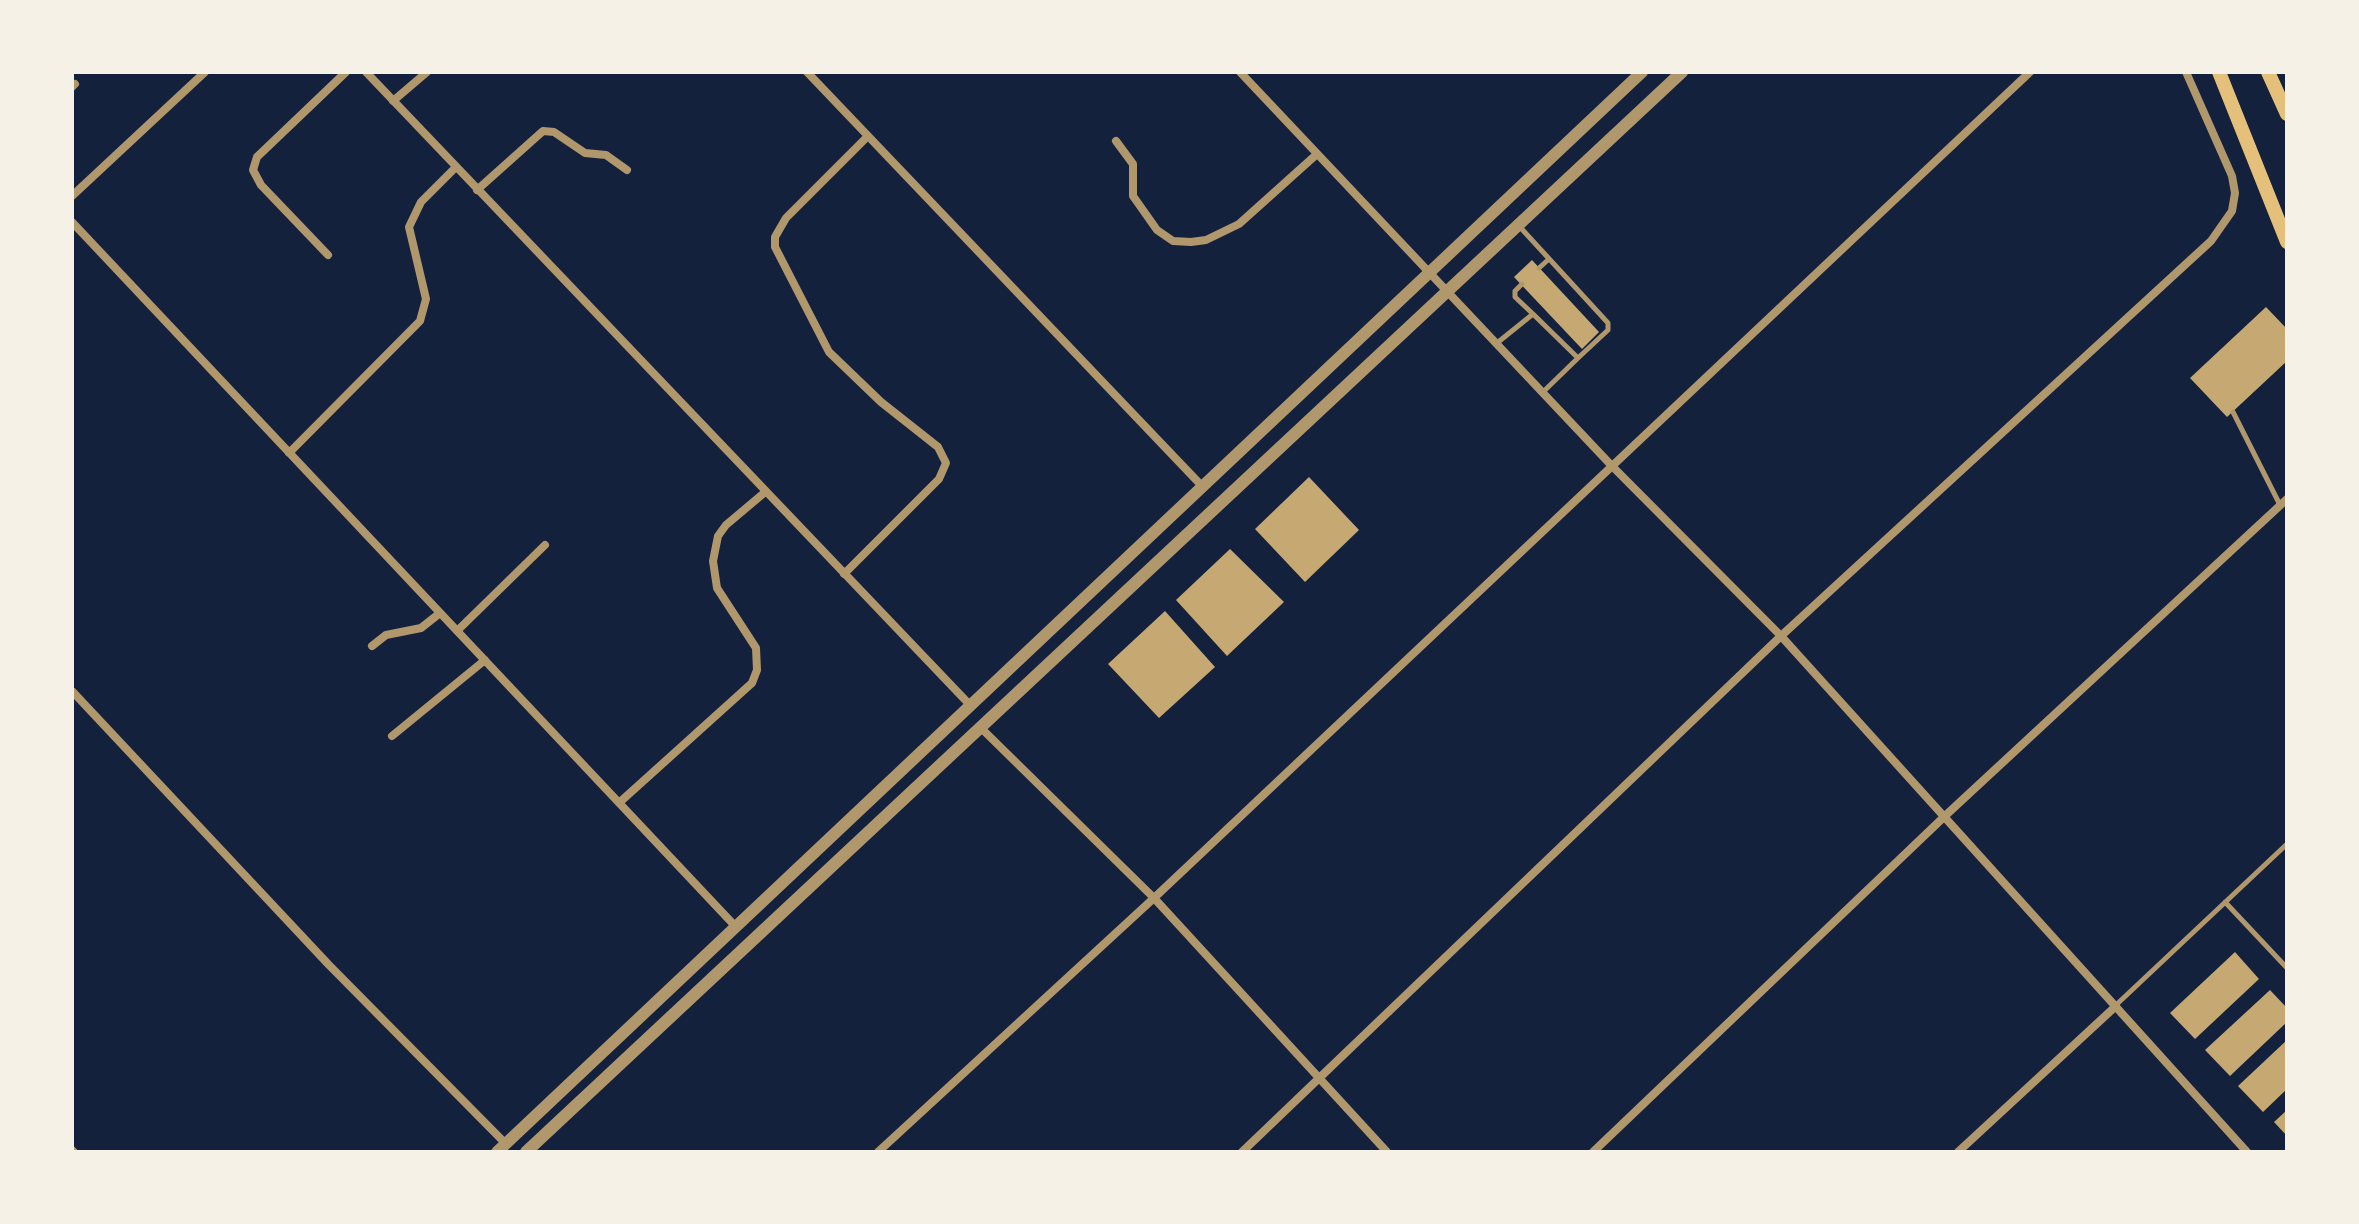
<!DOCTYPE html>
<html>
<head>
<meta charset="utf-8">
<style>
	body { margin:0 }
	#map { position:relative; width:2359px; height:1224px; overflow:hidden; background:#14213d; font-family:"IBM Plex Sans",sans-serif }
	canvas { display:block }
	.frame { position:absolute; inset:0; border:74px solid #f6f1e7; pointer-events:none }
</style>
</head>
<body>
<div id="map">
<canvas width="2359" height="1224"></canvas>
<div class="frame"></div>
</div>
<script>
const context = document.querySelector('canvas').getContext('2d');
context.lineJoin = 'round';
function paint(path, color) {
  context.fillStyle = color;
  context.fill(path, 'evenodd');
}
function shape(rows) {
  const path = new Path2D();
  for (const r of rows) {
    path.moveTo(r[0], r[1]);
    for (let i = 2; i < r.length; i += 2) path.lineTo(r[i], r[i + 1]);
  }
  return path;
}
function strokePath(path, color, width, dash) {
  context.strokeStyle = color;
  context.lineWidth = width;
  context.lineCap = dash ? 'butt' : 'round';
  context.setLineDash(dash || []);
  context.stroke(path);
}
paint(shape([
	[1532,260,1599,332,1582,349,1514,277],
	[2266,307,2287,329,2287,361,2227,417,2190,378],
	[1309,477,1359,530,1305,582,1255,529],
	[1230,549,1284,602,1227,656,1176,600],
	[1165,611,1215,667,1159,718,1108,664],
	[2235,952,2259,979,2195,1039,2170,1013],
	[2270,990,2287,1008,2287,1022,2230,1076,2205,1050],
	[2287,1040,2287,1089,2263,1112,2238,1086],
	[2287,1110,2287,1136,2274,1122]
]), '#c6a872');
strokePath(shape([
	[1519,226,1608,323,1608,330,1578,358],
	[1539,268,1549,259],
	[1522,284,1515,291,1515,297,1533,314],
	[1497,343,1533,314,1578,358,1543,392],
	[2233,412,2280,505],
	[2225,902,2287,968],
	[2116,1005,2287,844]
]), '#b1986c', 5);
strokePath(shape([
	[366,72,970,705],
	[807,72,1201,485],
	[1240,72,1611,465,1781,636,2247,1152],
	[72,87,75,84],
	[393,101,427,72],
	[1116,141,1133,164,1133,196,1157,230,1173,241,1191,242,1206,240,1239,224,1317,154],
	[477,190,543,131,554,132,585,153,606,155,627,170],
	[72,196,205,72],
	[72,222,736,927],
	[328,255,261,185,253,170,257,157,346,72],
	[289,453,420,321,426,299,409,227,421,202,456,167],
	[844,574,939,479,946,463,938,447,881,402,829,352,775,247,775,237,786,218,867,137],
	[457,631,545,545],
	[372,646,386,635,421,628,440,613],
	[72,691,329,965,506,1144],
	[982,729,1154,898,1387,1152],
	[392,736,485,660],
	[620,802,752,683,757,670,756,648,717,588,713,561,718,536,726,525,764,493],
	[72,1150,74,1152],
	[878,1152,1154,898,2030,72],
	[1242,1152,1781,636,2211,241,2232,211,2235,193,2232,176,2186,72],
	[1593,1152,1946,815,2287,499],
	[1958,1152,2116,1006]
]), '#b1986c', 8);
strokePath(shape([
	[497,1152,1642,72],
	[526,1152,1682,72]
]), '#b1986c', 12);
strokePath(shape([
	[2219,72,2287,242],
	[2268,72,2287,114]
]), '#e5c07b', 14);
</script>
</body>
</html>
